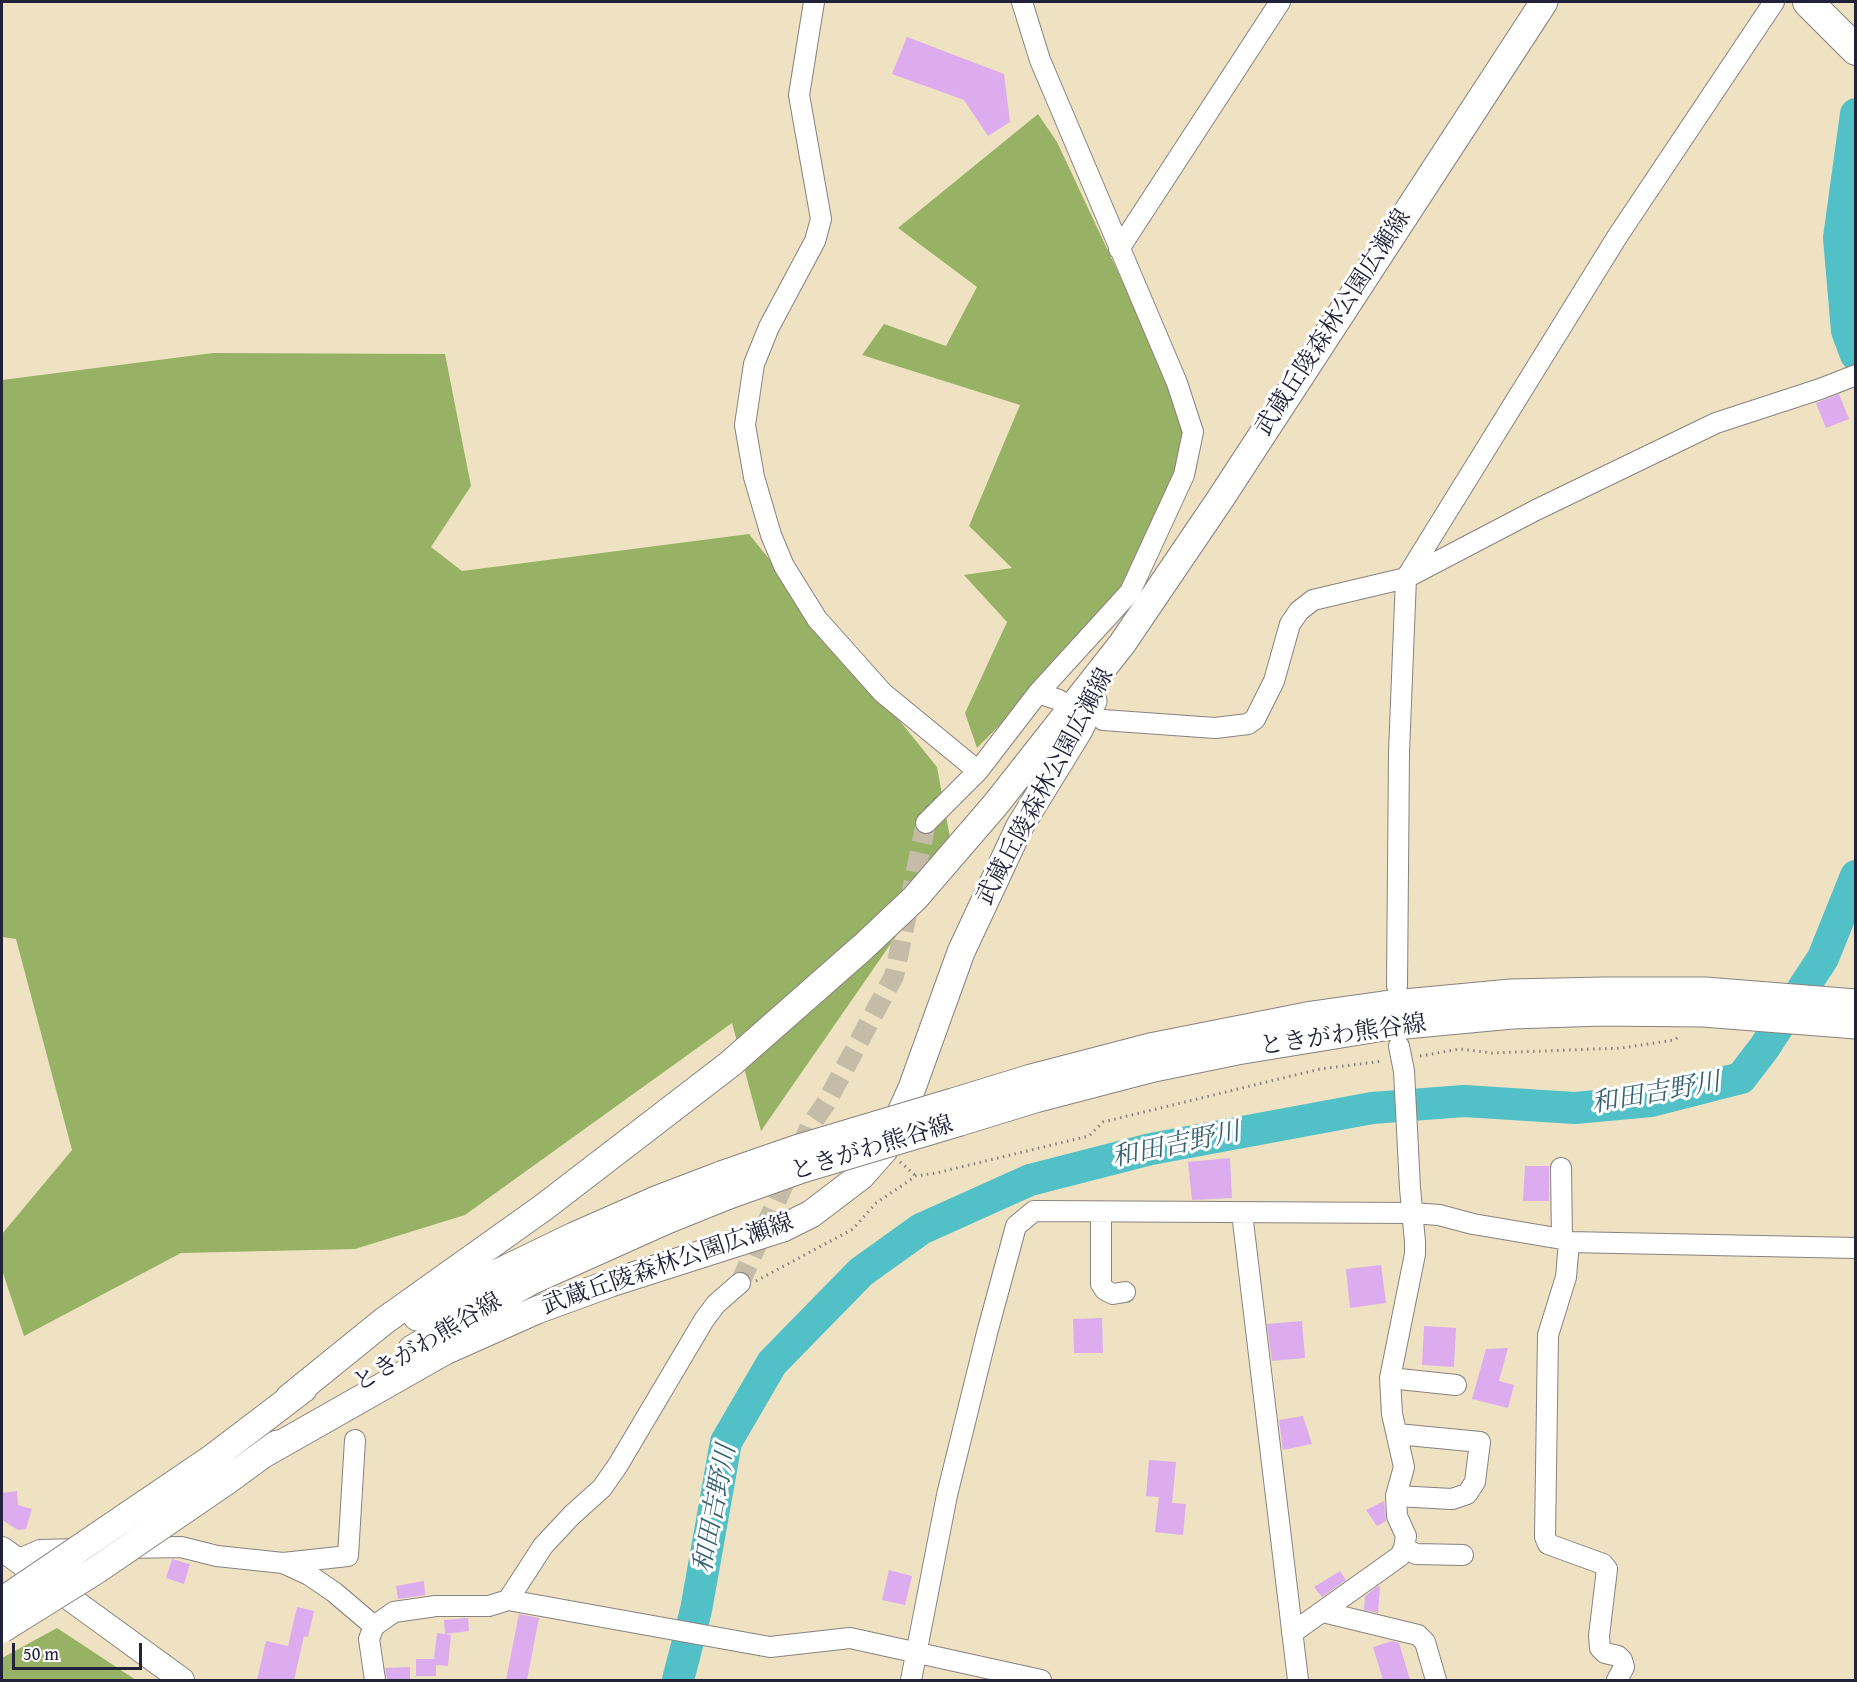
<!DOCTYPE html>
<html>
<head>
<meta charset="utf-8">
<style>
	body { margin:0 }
	#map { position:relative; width:1857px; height:1682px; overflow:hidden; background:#eee2c3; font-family:"Gentium Book Plus",serif }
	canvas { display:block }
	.frame { position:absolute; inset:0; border:3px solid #22223b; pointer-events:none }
	.scale { position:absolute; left:12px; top:1643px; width:130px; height:27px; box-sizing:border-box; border:3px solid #22223b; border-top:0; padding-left:8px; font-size:18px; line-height:21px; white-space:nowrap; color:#22223b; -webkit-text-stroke:4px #fff; paint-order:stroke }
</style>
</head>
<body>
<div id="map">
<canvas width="1857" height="1682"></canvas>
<div class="frame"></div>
<div class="scale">50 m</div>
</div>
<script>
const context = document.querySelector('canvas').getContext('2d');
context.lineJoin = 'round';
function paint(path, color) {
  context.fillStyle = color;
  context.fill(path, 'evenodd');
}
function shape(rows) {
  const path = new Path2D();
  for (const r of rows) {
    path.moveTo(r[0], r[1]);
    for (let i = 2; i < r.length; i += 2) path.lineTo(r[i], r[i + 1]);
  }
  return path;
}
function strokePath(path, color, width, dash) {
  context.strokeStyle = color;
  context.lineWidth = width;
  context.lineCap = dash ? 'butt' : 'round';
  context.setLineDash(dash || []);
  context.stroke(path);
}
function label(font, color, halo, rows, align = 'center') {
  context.font = font + ' "Gentium Book Plus","Noto Serif JP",serif';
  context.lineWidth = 6;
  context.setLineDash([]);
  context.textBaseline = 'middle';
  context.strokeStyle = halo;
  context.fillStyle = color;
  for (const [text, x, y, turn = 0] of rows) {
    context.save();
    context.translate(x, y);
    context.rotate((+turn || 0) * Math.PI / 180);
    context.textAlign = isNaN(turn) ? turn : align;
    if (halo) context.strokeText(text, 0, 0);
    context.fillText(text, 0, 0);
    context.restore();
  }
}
paint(shape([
	[1038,114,1057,142,1193,432,1109,615,977,748,965,713,1007,622,964,575,1012,568,969,526,1020,405,862,355,884,324,946,346,977,287,898,228],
	[213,353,445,354,471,486,431,547,462,571,749,534,937,767,953,854,761,1131,732,1023,465,1215,355,1249,181,1253,24,1336,2,1270,2,1234,72,1150,16,939,2,937,2,380],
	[57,1628,136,1680,2,1680,2,1658]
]), '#97b264');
strokePath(shape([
	[1856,114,1839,238,1847,331,1856,355],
	[678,1680,696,1610,726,1442,772,1363,861,1272,921,1229,1030,1180,1151,1149,1372,1108,1464,1101,1575,1108,1651,1101,1741,1078,1764,1048,1823,958,1856,876]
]), '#52c0c7', 32);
paint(shape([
	[907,37,1004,74,1010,122,988,136,964,100,892,74],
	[1839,394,1849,419,1826,428,1816,403],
	[1230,1158,1232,1198,1192,1200,1188,1162],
	[1525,1166,1549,1166,1549,1201,1523,1201],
	[1381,1265,1386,1303,1350,1308,1346,1269],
	[1102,1318,1103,1353,1074,1353,1073,1319],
	[1302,1321,1305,1358,1272,1361,1267,1324],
	[1424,1326,1456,1328,1454,1367,1422,1365],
	[1508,1348,1499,1381,1514,1385,1508,1408,1472,1399,1486,1349],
	[1303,1416,1312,1444,1283,1450,1279,1420],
	[1149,1460,1176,1462,1172,1503,1186,1504,1183,1535,1155,1532,1159,1497,1146,1496],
	[17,1491,18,1505,32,1509,26,1529,18,1530,2,1520,2,1493],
	[1384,1501,1386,1521,1377,1526,1366,1510],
	[172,1559,190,1564,184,1584,166,1578],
	[889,1570,912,1576,905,1605,882,1600],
	[1340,1571,1346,1580,1322,1597,1314,1587],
	[424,1581,425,1595,398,1599,396,1586],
	[1378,1586,1380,1587,1378,1613,1364,1610,1365,1596],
	[297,1607,314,1611,308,1637,304,1636,294,1680,257,1680,266,1641,288,1646],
	[519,1614,539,1618,527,1680,506,1680],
	[468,1618,469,1631,445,1634,444,1620],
	[437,1633,451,1635,448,1666,436,1665,436,1676,416,1676,416,1659,434,1659],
	[1392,1641,1399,1643,1410,1680,1383,1680,1373,1647],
	[410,1667,410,1680,387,1680,385,1668]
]), '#ddacee');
strokePath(shape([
	[740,1283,810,1126,826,1103,894,976,926,823]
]), '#c5bca8', 20, [20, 10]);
const minor = shape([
	[814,2,799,95,821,219,815,241,769,327,754,364,745,425,754,477,771,535,784,566,817,619,883,693,978,771],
	[1119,249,1280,2],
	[1038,693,1059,700],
	[1103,720,1215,728,1248,724,1255,719,1274,681,1290,624,1299,611,1313,600,1406,578,1536,510,1716,423,1820,389,1856,375],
	[926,823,978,771,1038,693,1130,592,1184,475,1193,432,1177,383,1040,60,1022,2],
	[1397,986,1399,752,1406,578,1617,237,1774,2],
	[1561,1168,1562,1239],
	[1101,1212,1101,1284,1105,1290,1113,1294,1125,1292],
	[1242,1213,1298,1680],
	[1569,1242,1566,1277,1548,1335,1545,1537,1548,1544,1603,1564,1607,1569,1599,1636,1600,1648,1605,1653,1618,1656,1622,1660,1624,1667,1617,1680],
	[1390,1378,1456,1385],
	[1396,1496,1452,1499,1467,1494,1475,1482,1480,1442,1397,1434],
	[126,1548,181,1547,217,1556,283,1563,309,1575,334,1592,374,1626],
	[1404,1548,1416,1554,1463,1555],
	[17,1560,40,1550,78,1549],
	[283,1563,348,1556,355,1440],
	[508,1600,543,1546,572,1515,602,1488,618,1465,704,1320,716,1304,740,1283],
	[1323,1612,1418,1635,1425,1642,1436,1680],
	[1292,1633,1400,1556,1404,1548,1406,1536,1397,1516,1396,1496,1404,1467,1392,1414,1390,1378,1415,1254,1415,1242,1410,1188,1404,1071,1399,1046],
	[375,1680,369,1639,374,1626,394,1612,436,1606,489,1606,508,1600,770,1647,850,1638,1041,1680],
	[911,1680,947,1495,987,1333,1016,1226,1034,1211,1412,1213,1439,1215,1473,1224,1562,1239,1569,1242,1856,1248]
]);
const tertiary = shape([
	[2,1549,182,1680]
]);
const secondary = shape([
	[953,1102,1031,1078,1150,1047,1312,1015,1383,1005,1511,993,1603,991,1705,991,1856,1003],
	[960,1122,1035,1099,1154,1068,1237,1051,1384,1027,1512,1015,1602,1012,1703,1013,1856,1025],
	[417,1317,481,1281,574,1236,658,1199,721,1175],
	[412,1349,531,1281,667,1220,729,1195],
	[289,1398,384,1321,544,1207,730,1064,863,947,915,898,996,804,1122,644,1221,498,1544,2],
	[262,1455,445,1351,537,1310,611,1283,783,1228,811,1214,861,1176,884,1150,912,1088,961,952,1020,826,1079,730,1093,701],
	[211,1459,303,1389],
	[225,1482,277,1444]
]);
const primary = shape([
	[1808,2,1856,50]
]);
strokePath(minor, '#88827f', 22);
strokePath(tertiary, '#88827f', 26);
strokePath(secondary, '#88827f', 29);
strokePath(primary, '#88827f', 32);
strokePath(shape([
	[1420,1056,1460,1049,1492,1053,1622,1048,1674,1040,1680,1036],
	[900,1162,915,1175],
	[756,1281,853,1229,876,1203,916,1176,936,1173,1089,1136,1103,1122,1320,1069,1383,1061]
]), '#88827f', 3, [1.5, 4.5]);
strokePath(minor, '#fff', 20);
strokePath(tertiary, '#fff', 24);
strokePath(secondary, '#fff', 27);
strokePath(primary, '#fff', 30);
const secondaryBridge = shape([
	[721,1175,796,1149,953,1102],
	[729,1195,802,1169,960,1122],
	[2,1601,211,1459],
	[2,1629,95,1571,225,1482]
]);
strokePath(secondaryBridge, '#88827f', 29, []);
strokePath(secondaryBridge, '#fff', 27);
label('24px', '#22223b', '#fff', [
	["武蔵丘陵森林公園広瀬線",1334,323,-57],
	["武蔵丘陵森林公園広瀬線",1046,787,-62],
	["ときがわ熊谷線",1343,1036,-8],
	["ときがわ熊谷線",872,1149,-17],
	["武蔵丘陵森林公園広瀬線",668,1265,-19],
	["ときがわ熊谷線",428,1343,-31]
]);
label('italic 26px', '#356173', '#fff', [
	["和田吉野川",1656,1094,-10],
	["和田吉野川",1176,1146,-12],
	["和田吉野川",716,1509,-79]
]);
</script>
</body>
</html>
